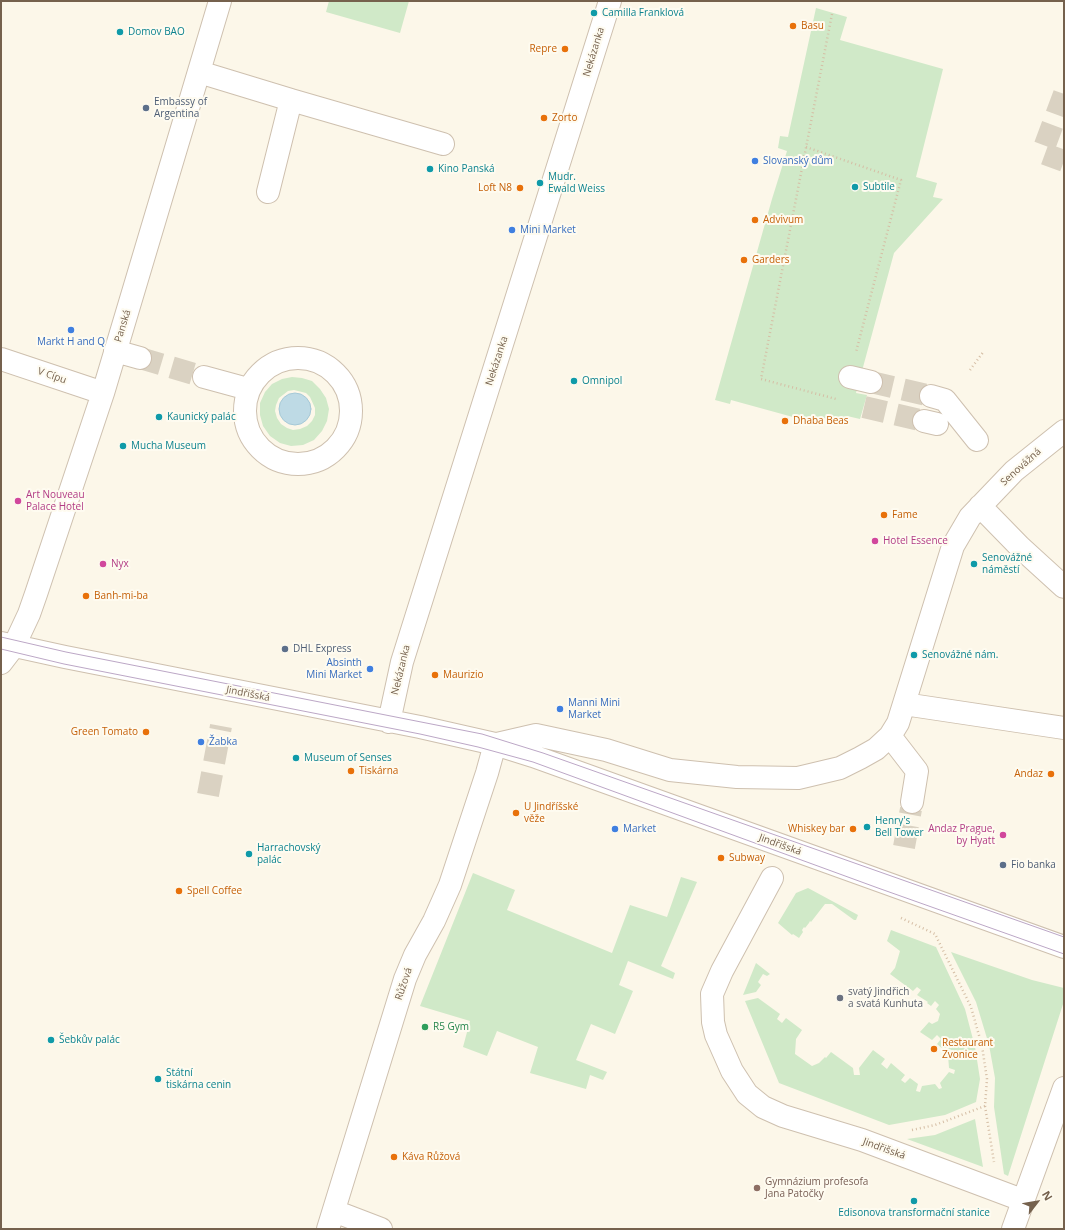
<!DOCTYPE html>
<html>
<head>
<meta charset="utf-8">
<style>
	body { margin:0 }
	#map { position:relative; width:1065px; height:1230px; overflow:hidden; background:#fcf7e9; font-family:"Open Sans",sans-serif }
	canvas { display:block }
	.frame { position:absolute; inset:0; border:2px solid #75614d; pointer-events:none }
	.north { position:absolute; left:1017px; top:1182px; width:40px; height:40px; -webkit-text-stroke:3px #fefbf0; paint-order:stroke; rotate:59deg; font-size:11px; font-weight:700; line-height:16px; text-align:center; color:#75614d }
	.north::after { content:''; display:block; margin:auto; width:14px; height:18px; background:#75614d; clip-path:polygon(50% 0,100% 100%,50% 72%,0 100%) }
</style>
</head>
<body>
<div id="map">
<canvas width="1065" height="1230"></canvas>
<div class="frame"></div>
<div class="north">N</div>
</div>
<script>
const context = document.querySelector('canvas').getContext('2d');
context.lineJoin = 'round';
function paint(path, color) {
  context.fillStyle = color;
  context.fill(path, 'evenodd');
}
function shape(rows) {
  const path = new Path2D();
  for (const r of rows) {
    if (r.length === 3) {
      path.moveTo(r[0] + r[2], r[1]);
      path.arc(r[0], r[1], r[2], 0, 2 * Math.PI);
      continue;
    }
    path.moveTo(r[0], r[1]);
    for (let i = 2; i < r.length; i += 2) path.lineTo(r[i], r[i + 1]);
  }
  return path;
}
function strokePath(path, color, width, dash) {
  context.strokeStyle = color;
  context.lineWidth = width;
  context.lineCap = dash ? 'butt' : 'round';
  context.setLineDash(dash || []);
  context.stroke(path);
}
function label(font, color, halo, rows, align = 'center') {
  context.font = font + ' "Open Sans",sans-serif';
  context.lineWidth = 4;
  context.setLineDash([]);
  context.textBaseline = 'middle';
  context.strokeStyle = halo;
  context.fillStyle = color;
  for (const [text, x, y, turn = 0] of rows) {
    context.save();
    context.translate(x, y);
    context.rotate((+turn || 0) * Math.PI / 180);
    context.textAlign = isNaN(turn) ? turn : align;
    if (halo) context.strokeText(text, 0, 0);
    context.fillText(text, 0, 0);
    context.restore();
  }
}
paint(shape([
	[329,1,409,1,400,33,326,12],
	[816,8,847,17,840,40,943,69,916,177,937,183,933,197,943,199,894,253,856,393,867,395,860,419,847,416,844,424,824,418,822,425,731,400,730,404,715,400,772,199,787,151,778,148,780,136,788,137],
	[292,377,302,378,312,381,320,389,326,398,329,409,327,421,322,431,314,440,303,445,291,446,280,443,270,436,263,426,260,415,260,403,265,392,272,384,282,379],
	[294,390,306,393,310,397,315,408,315,415,312,421,307,426,300,429,293,430,287,428,281,424,277,418,275,411,276,405,279,398,288,391],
	[473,873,515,890,507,910,612,953,630,905,667,917,681,877,697,882,661,966,675,973,673,979,628,961,619,985,633,991,615,1034,591,1024,576,1060,607,1072,603,1080,590,1075,586,1089,530,1073,538,1047,497,1031,487,1056,463,1047,470,1021,420,1006],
	[808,888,858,915,856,920,854,920,832,904,825,904,811,922,810,921,809,923,805,928,804,927,802,930,803,932,799,938,793,934,792,935,778,923,796,893],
	[891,930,936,947,965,1009,975,1047,980,1079,976,1102,945,1115,889,1125,779,1083,745,1001,758,998,780,1014,777,1019,782,1023,786,1018,802,1030,796,1039,795,1054,812,1066,819,1063,825,1057,826,1058,831,1052,853,1068,854,1075,860,1075,859,1068,873,1050,885,1059,881,1064,887,1069,891,1063,905,1075,901,1080,905,1083,910,1078,918,1084,916,1091,920,1092,922,1086,935,1084,939,1089,942,1088,940,1083,949,1072,954,1074,955,1070,949,1068,948,1055,953,1052,950,1049,945,1051,937,1044,941,1039,937,1035,932,1040,920,1032,929,1022,932,1024,938,1021,940,1014,936,1009,939,1005,935,1001,931,1006,927,1003,928,1002,917,995,921,990,917,987,913,991,890,974,895,968,900,951,887,941],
	[951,952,1032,980,1064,988,1064,1001,1008,1176,1004,1174,994,1107,995,1078,989,1045,976,1002],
	[756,963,770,974,767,976,763,974,758,982,761,985,756,992,743,995],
	[975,1119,983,1167,907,1139,935,1135]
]), '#d0e9c8');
const water = shape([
	[295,409,16]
]);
paint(water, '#bedae5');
strokePath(water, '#a5c8d6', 1);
strokePath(shape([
	[1064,94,1042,153,1064,161],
	[140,358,204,377],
	[871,382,931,396],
	[864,407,924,421],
	[208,795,221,726],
	[904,847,911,809]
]), '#dad2c2', 22, [22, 11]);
const minor = shape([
	[199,72,291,100,268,192],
	[291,100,443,144],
	[115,351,140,358],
	[298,411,53],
	[1,359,103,393],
	[204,377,248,389],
	[850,377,871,382],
	[931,396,945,400,977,440],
	[924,421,937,424],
	[980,506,1020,547,1064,587],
	[1,643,65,657,420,727,495,744,533,756,1064,947],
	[1,663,14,646,29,614,36,594,103,393,220,1],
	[904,704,1064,728],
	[389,722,402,662,610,1],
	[890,736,917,771,912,802],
	[497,744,536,735,606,750,670,770,737,777,798,778,840,768,860,758,876,749,890,736,898,723,953,546,970,517,1014,471,1064,431],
	[772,878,722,971,712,994,713,1022,716,1035,732,1071,747,1094,763,1107,783,1116,862,1140,1022,1200],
	[334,1211,381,1229],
	[328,1229,405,979,415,955,434,921,450,885,487,773,495,744],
	[1013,1229,1064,1088]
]);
strokePath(minor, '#cec0af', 24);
strokePath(shape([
	[832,14,761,379,836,399],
	[806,147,901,180,856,352],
	[970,370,984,351],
	[901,918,935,934,971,1007,982,1046,987,1079,985,1106,994,1162],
	[912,1130,935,1125,985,1106]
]), '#d5bea5', 2.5, [1, 3]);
strokePath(minor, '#fff', 22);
strokePath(shape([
	[1,637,66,652,482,734,543,753,1064,937],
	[1,649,64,664,420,734,478,747,533,762,878,888,1064,954]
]), '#bca7c6', 1);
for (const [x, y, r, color] of [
	[594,13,4,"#0f9aa8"],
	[793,26,4,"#e8710a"],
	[120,32,4,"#0f9aa8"],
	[565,49,4,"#e8710a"],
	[146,108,4,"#5c6f8a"],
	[544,118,4,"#e8710a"],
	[755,161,4,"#3f7fe0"],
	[430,169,4,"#0f9aa8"],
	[540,183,4,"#0f9aa8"],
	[855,187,4,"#0f9aa8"],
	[520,188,4,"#e8710a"],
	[755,220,4,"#e8710a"],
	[512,230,4,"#3f7fe0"],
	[744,260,4,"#e8710a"],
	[71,330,4,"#3f7fe0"],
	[574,381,4,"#0f9aa8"],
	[159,417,4,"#0f9aa8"],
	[785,421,4,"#e8710a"],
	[123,446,4,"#0f9aa8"],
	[18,501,4,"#d1479c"],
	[884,515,4,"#e8710a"],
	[875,541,4,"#d1479c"],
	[103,564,4,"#d1479c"],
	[974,564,4,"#0f9aa8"],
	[86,596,4,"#e8710a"],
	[285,649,4,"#5c6f8a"],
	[914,655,4,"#0f9aa8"],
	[370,669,4,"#3f7fe0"],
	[435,675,4,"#e8710a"],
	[560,709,4,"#3f7fe0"],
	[146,732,4,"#e8710a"],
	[201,742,4,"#3f7fe0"],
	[296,758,4,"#0f9aa8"],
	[351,771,4,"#e8710a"],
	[1051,774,4,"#e8710a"],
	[516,813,4,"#e8710a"],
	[867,827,4,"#0f9aa8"],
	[615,829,4,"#3f7fe0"],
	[853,829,4,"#e8710a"],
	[1003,835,4,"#d1479c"],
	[249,854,4,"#0f9aa8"],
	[721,858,4,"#e8710a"],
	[1003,865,4,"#5c6f8a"],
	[179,891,4,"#e8710a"],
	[840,998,4,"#6b7280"],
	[425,1027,4,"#2e9e5b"],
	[51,1040,4,"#0f9aa8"],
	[934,1049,4,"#e8710a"],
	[158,1079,4,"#0f9aa8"],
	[394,1157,4,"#e8710a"],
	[757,1188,4,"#8d6e63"],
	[914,1201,4,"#0f9aa8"]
]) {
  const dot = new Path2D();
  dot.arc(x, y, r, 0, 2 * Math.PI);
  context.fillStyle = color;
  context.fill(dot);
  strokePath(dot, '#fefbf0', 1.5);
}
label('10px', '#0d838f', '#fefbf0', [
	["Camilla Franklová",602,13],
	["Domov BAO",128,32],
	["Kino Panská",438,169],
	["Mudr.",548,177],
	["Ewald Weiss",548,189],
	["Subtile",863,187],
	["Omnipol",582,381],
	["Kaunický palác",167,417],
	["Mucha Museum",131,446],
	["Senovážné",982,558],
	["náměstí",982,570],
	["Senovážné nám.",922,655],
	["Museum of Senses",304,758],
	["Henry's",875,821],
	["Bell Tower",875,833],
	["Harrachovský",257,848],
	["palác",257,860],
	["Šebkův palác",59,1040],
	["Státní",166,1073],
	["tiskárna cenin",166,1085],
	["Edisonova transformační stanice",914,1213,"center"]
], 'left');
label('10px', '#c56008', '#fefbf0', [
	["Basu",801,26],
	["Repre",557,49,"right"],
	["Zorto",552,118],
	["Loft N8",512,188,"right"],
	["Advivum",763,220],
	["Garders",752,260],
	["Dhaba Beas",793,421],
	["Fame",892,515],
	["Banh-mi-ba",94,596],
	["Maurizio",443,675],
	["Green Tomato",138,732,"right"],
	["Tiskárna",359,771],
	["Andaz",1043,774,"right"],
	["U Jindříšské",524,807],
	["věže",524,819],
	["Whiskey bar",845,829,"right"],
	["Subway",729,858],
	["Spell Coffee",187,891],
	["Restaurant",942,1043],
	["Zvonice",942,1055],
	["Káva Růžová",402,1157]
], 'left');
label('10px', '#75614d', '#fefbf0', [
	["Nekázanka",594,52,-73],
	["Panská",123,326,-73],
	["Nekázanka",497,361,-72],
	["V Cípu",52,376,19],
	["Senovážná",1021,467,-42],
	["Nekázanka",401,670,-76],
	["Jindřišská",248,694,11],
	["Jindřišská",780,845,20],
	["Růžová",404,984,-71],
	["Jindřišská",884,1149,20]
]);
label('10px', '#4e5e75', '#fefbf0', [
	["Embassy of",154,102],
	["Argentina",154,114],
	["DHL Express",293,649],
	["Fio banka",1011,865]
], 'left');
label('10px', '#366cbe', '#fefbf0', [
	["Slovanský dům",763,161],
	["Mini Market",520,230],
	["Markt H and Q",71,342,"center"],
	["Absinth",362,663,"right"],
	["Mini Market",362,675,"right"],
	["Manni Mini",568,703],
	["Market",568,715],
	["Žabka",209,742],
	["Market",623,829]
], 'left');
label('10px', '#b23c85', '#fefbf0', [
	["Art Nouveau",26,495],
	["Palace Hotel",26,507],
	["Hotel Essence",883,541],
	["Nyx",111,564],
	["Andaz Prague,",995,829,"right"],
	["by Hyatt",995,841,"right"]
], 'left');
label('10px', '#5b616d', '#fefbf0', [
	["svatý Jindřich",848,992],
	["a svatá Kunhuta",848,1004]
], 'left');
label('10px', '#27864d', '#fefbf0', [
	["R5 Gym",433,1027]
], 'left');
label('10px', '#785e54', '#fefbf0', [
	["Gymnázium profesofa",765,1182],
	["Jana Patočky",765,1194]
], 'left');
</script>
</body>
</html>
